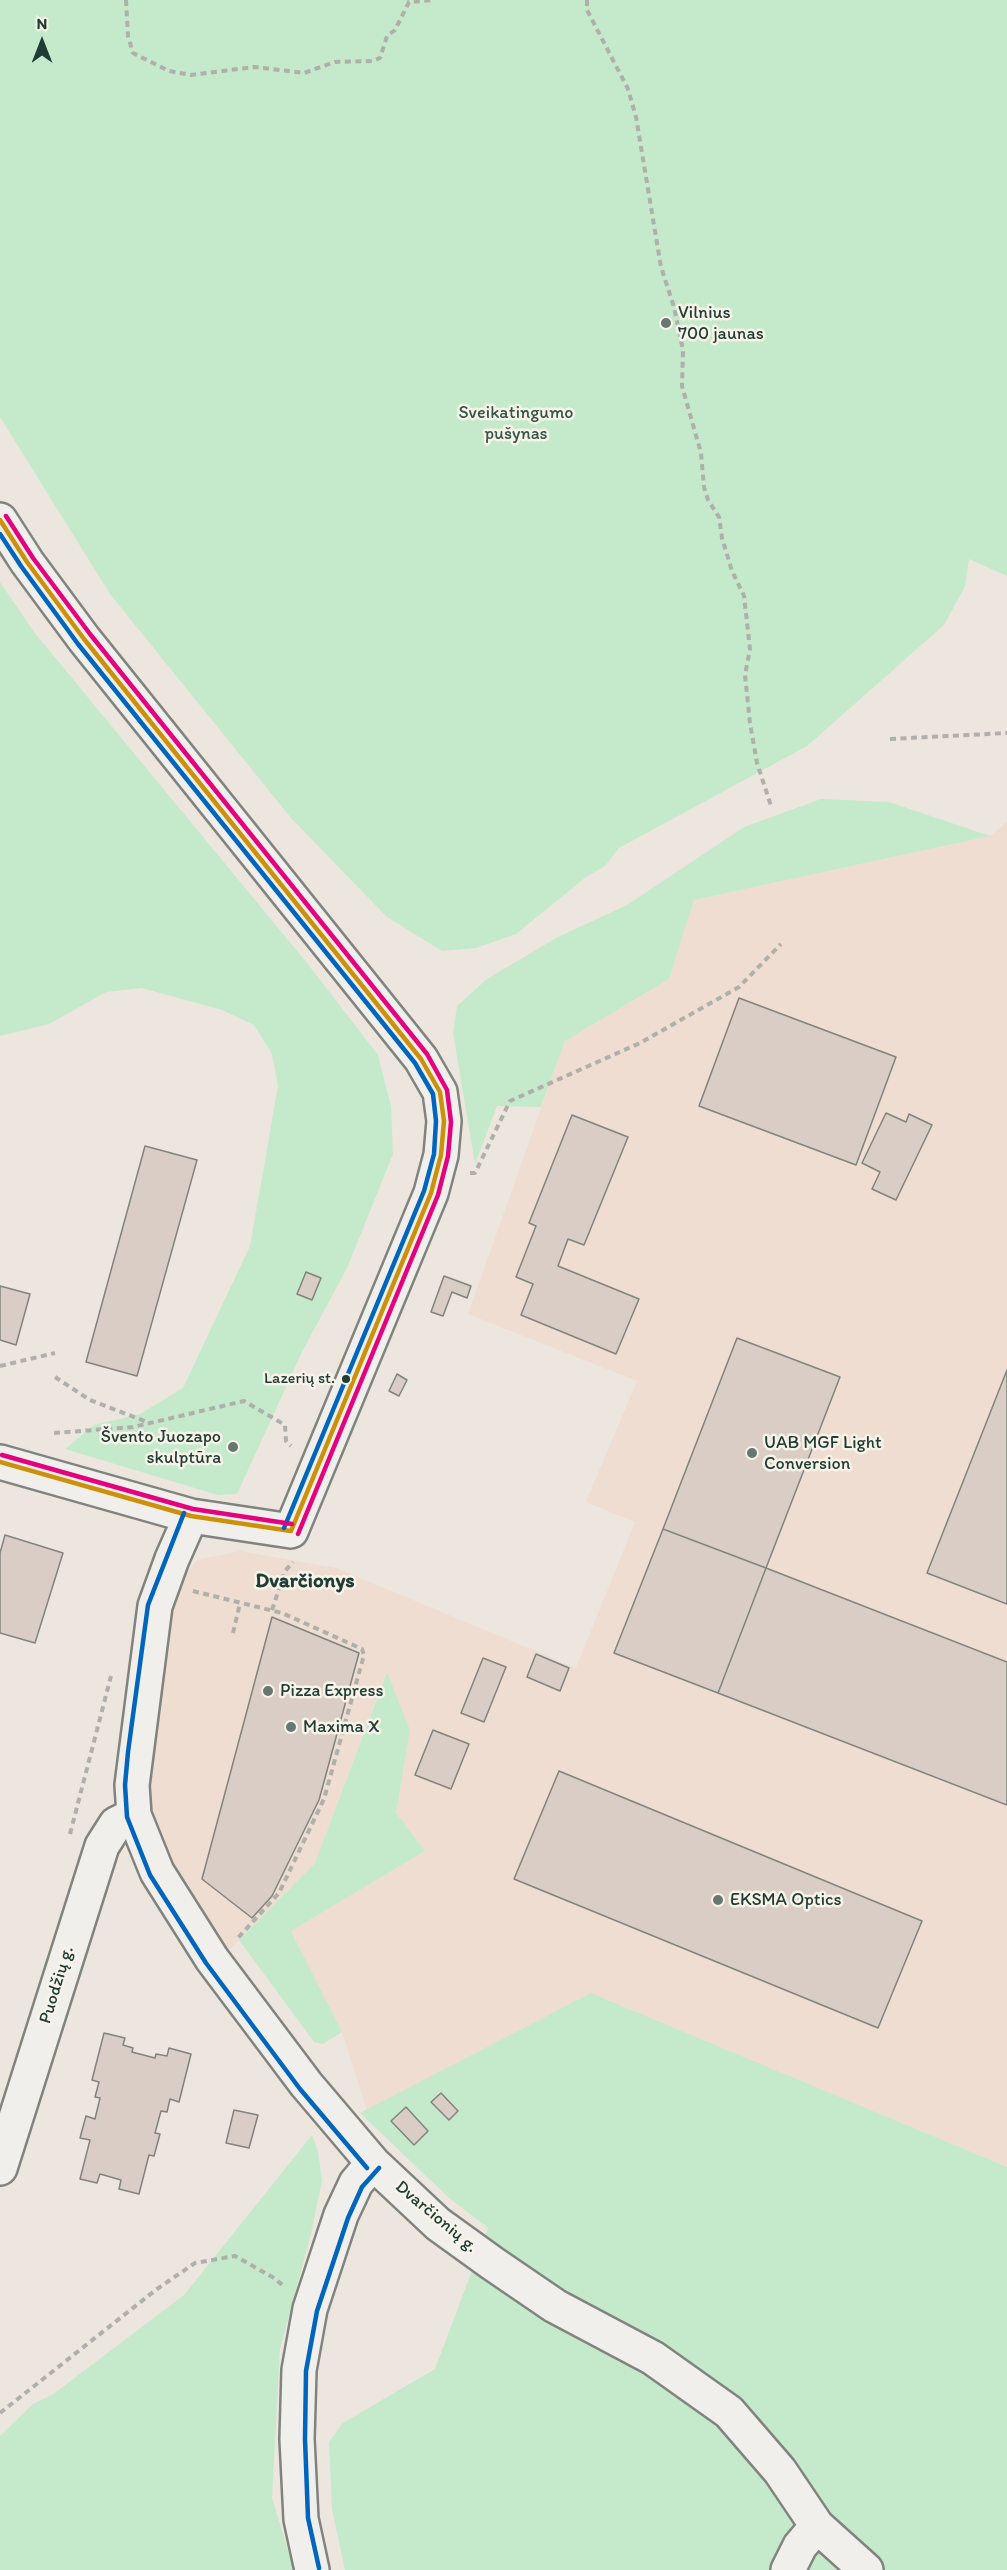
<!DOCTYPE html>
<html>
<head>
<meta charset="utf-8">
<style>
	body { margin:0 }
	#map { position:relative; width:1007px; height:2570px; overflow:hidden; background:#ede6de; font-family:Itim,sans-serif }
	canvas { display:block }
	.north { position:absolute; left:12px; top:12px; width:60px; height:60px; -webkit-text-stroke:4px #f7f3e8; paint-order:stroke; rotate:0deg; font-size:16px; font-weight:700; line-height:24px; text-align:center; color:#1f3d34 }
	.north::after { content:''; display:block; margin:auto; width:21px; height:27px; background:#1f3d34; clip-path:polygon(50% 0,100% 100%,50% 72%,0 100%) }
</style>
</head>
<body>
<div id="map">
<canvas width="1007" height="2570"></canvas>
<div class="north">N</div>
</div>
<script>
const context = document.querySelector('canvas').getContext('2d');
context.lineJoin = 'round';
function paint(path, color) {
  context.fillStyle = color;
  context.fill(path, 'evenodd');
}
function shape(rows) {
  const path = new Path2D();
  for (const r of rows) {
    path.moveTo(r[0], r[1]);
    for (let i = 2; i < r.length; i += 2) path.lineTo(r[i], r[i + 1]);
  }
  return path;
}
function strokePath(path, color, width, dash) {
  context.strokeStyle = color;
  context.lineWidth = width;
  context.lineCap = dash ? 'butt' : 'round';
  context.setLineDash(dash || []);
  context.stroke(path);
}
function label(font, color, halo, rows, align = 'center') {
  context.font = font + ' Itim,sans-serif';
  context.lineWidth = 5;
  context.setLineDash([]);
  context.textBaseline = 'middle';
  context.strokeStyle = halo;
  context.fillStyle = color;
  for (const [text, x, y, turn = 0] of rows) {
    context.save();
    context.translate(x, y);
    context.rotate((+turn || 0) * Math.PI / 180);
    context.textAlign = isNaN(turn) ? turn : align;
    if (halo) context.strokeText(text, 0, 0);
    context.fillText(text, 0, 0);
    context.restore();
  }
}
paint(shape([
	[1007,822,1007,2167,591,1993,367,2110,342,2032,291,1931,425,1851,396,1813,410,1730,386,1673,315,1863,229,1950,208,1927,180,1879,148,1816,143,1787,176,1585,197,1560,240,1551,336,1568,576,1668,635,1522,586,1502,637,1381,468,1314,565,1041,669,979,694,900,990,836]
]), '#eeddd0');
paint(shape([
	[0,0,1007,0,1007,576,969,559,965,586,944,625,807,746,619,848,605,866,586,877,516,934,476,948,442,951,387,917,291,818,110,594,0,417],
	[0,582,34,632,307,963,378,1055,391,1106,393,1154,347,1268,302,1352,237,1494,218,1495,65,1449,94,1425,140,1414,183,1388,250,1246,278,1086,272,1054,254,1025,222,1010,142,988,106,992,49,1024,0,1036],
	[821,799,889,802,990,836,694,900,669,979,565,1041,541,1107,497,1106,475,1164,453,1033,457,1006,487,979,556,938,627,905,744,827],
	[387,1672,410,1730,396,1813,425,1851,291,1931,342,2032,323,2044,314,2042,239,1940,315,1863],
	[591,1993,1007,2167,1007,2570,345,2570,332,2509,329,2442,343,2423,435,2369,488,2228,448,2197,360,2113],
	[312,2135,318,2152,322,2180,311,2234,280,2349,272,2498,294,2570,0,2570,0,2436,33,2404,52,2395,184,2295]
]), '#c5e9cb');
const building = shape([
	[739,998,896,1057,856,1165,699,1106,739,998],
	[886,1113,906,1122,909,1114,932,1125,896,1200,872,1189,880,1172,862,1163,886,1113],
	[572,1115,628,1137,584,1245,568,1239,558,1266,639,1299,616,1354,521,1315,533,1284,516,1277,536,1226,529,1223,572,1115],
	[145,1146,197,1160,137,1376,86,1362,145,1146],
	[306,1272,321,1278,312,1300,297,1294,306,1272],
	[444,1276,471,1286,467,1298,452,1292,443,1316,431,1312,444,1276],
	[0,1286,30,1294,16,1345,0,1340,0,1286],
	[737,1338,840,1377,766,1568,663,1529,737,1338],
	[1007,1370,1007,1604,927,1573,1007,1370],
	[397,1374,407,1380,399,1396,389,1391,397,1374],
	[663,1529,766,1568,718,1693,614,1653,663,1529],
	[5,1535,63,1553,35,1643,0,1633,0,1553,5,1535],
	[766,1568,1007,1662,1007,1805,718,1693,766,1568],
	[272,1617,359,1653,319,1800,272,1896,252,1918,202,1879,272,1617],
	[536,1654,569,1668,560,1691,527,1677,536,1654],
	[483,1658,506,1667,484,1722,461,1713,483,1658],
	[433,1730,469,1744,451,1789,415,1775,433,1730],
	[559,1771,922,1921,878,2028,514,1879,559,1771],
	[104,2033,125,2038,123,2045,133,2048,132,2052,155,2058,156,2054,167,2056,169,2048,191,2054,179,2102,170,2099,167,2112,161,2111,155,2133,160,2134,154,2156,149,2155,139,2194,119,2189,121,2180,100,2174,97,2183,80,2179,90,2140,80,2138,86,2116,95,2119,100,2098,95,2097,99,2082,92,2080,104,2033],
	[441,2093,458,2111,449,2120,431,2102,441,2093],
	[406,2107,428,2131,414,2145,391,2121,406,2107],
	[234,2110,258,2115,249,2148,226,2143,234,2110]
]);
paint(building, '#dacdc5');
strokePath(building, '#81847e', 1.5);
const street = shape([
	[0,520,27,562,84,639,421,1059,440,1092,444,1121,441,1155,431,1193,291,1531,191,1516,0,1462],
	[191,1516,172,1559,155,1606,132,1785,134,1815,157,1872,212,1959,306,2084,373,2163,438,2224,492,2263,555,2306,653,2358,729,2412,780,2471,817,2526,866,2570],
	[0,2168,102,1846,116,1824,134,1815],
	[312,2570,301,2519,297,2439,299,2370,310,2309,341,2215,356,2183,373,2163],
	[788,2570,800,2546,817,2526]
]);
strokePath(street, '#81847e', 38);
strokePath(shape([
	[126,0,128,36,133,53,169,71,191,75,254,67,304,73,335,62,373,61,380,58,387,36,395,30,409,2,434,0],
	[587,0,587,10,628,89,636,117,661,267,674,307,683,350,682,386,701,453,704,487,708,500,719,517,722,538,732,571,744,596,750,649,745,675,750,723,757,763,771,806],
	[890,739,1007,733],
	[470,1173,475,1173,510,1101,640,1043,739,987,781,944],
	[0,1366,55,1353],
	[55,1377,90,1400,147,1422],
	[54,1433,133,1427,244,1401,285,1425,286,1441,291,1446],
	[193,1591,282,1613,362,1649,364,1655,324,1799,279,1893,237,1939],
	[272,1610,285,1571,293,1562],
	[233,1633,240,1603],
	[70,1834,111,1676],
	[0,2413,157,2289,195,2263,235,2256,274,2278,285,2287]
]), '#afb0ac', 4, [6, 4.5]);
strokePath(street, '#f1efeb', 33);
strokePath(shape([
	[0,520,27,562,84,639,421,1059,440,1092,444,1121,441,1155,431,1193,291,1531],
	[0,1462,191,1516,291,1531]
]), '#cc910a', 4.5);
strokePath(shape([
	[0,534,21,566,78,644,415,1063,433,1094,436,1121,434,1154,424,1191,284,1528],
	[184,1513,148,1605,128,1752,125,1785,127,1817,150,1875,206,1963,300,2089,367,2168],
	[319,2568,308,2518,305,2439,306,2371,317,2311,348,2218,362,2187,379,2168]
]), '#0065bd', 4.5);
strokePath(shape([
	[6,516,33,558,90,634,427,1054,447,1090,451,1122,448,1156,438,1195,298,1534],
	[2,1455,193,1509,292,1524]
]), '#e5007d', 4.5);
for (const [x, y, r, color] of [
	[666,323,6,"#677870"],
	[346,1379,5,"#1f3d34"],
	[233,1447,6,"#677870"],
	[752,1453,6,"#677870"],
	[268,1691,6,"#677870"],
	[291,1727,6,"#677870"],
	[718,1900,6,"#677870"]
]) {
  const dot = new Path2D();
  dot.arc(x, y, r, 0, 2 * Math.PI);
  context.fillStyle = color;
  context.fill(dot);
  strokePath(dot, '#f7f3e8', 2);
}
label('16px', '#1f3d34', '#f7f3e8', [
	["Lazerių st.",335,1379]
], 'right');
label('18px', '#1f3d34', '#f7f3e8', [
	["Vilnius",678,313],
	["700 jaunas",678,334],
	["Švento Juozapo",221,1437,"right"],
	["skulptūra",221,1458,"right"],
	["UAB MGF Light",764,1443],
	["Conversion",764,1464],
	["Pizza Express",280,1691],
	["Maxima X",303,1727],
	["EKSMA Optics",730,1900]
], 'left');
label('18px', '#335748', '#f7f3e8', [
	["Sveikatingumo",516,413],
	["pušynas",516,434]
]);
label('18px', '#1f3d34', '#f7f3e8', [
	["Puodžių g.",57,1985,-73],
	["Dvarčionių g.",436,2217,40]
]);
label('bold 21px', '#1f3d34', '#f7f3e8', [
	["Dvarčionys",305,1582]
]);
</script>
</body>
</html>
